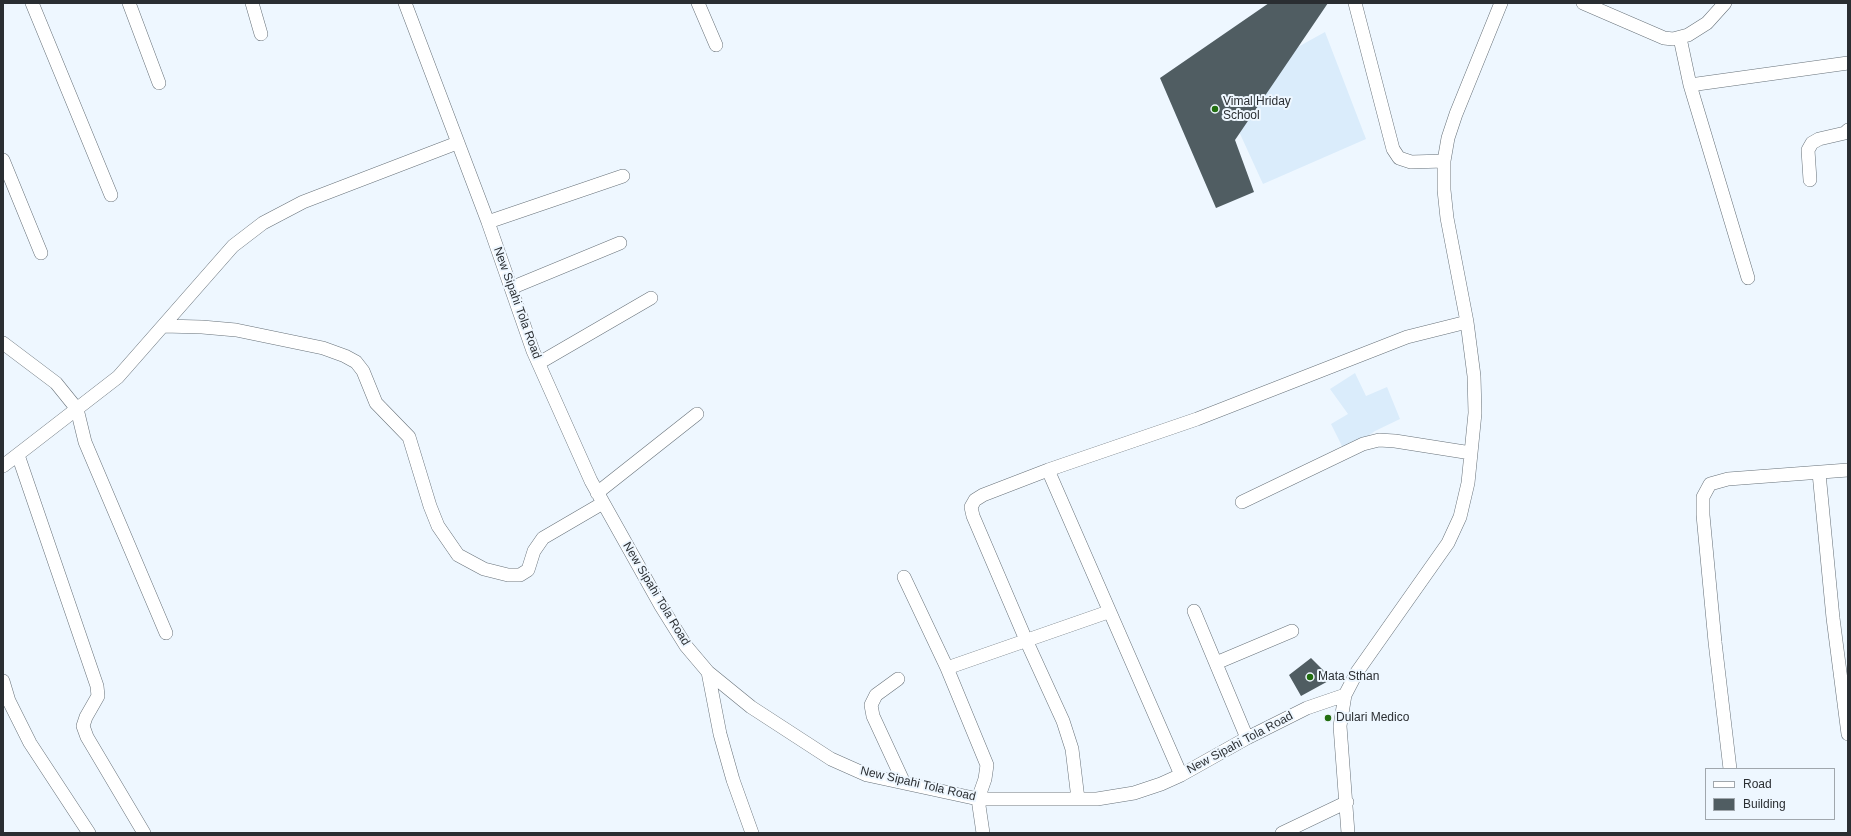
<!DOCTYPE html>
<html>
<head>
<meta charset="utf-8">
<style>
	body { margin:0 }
	#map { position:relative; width:1851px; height:836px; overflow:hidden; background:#eef7ff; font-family:Arial,sans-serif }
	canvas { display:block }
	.frame { position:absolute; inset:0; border:4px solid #2a2e32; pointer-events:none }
	.legend { position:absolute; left:1705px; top:768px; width:130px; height:52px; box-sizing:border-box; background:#eef7ff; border:1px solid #a0a7ad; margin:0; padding:5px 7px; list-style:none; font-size:12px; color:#2a2e32 }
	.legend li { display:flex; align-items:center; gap:8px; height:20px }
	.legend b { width:20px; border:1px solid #a0a7ad }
</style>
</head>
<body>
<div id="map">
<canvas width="1851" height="836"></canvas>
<div class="frame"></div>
<ul class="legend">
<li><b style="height:5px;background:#fff"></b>Road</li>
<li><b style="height:11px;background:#505d62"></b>Building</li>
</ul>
</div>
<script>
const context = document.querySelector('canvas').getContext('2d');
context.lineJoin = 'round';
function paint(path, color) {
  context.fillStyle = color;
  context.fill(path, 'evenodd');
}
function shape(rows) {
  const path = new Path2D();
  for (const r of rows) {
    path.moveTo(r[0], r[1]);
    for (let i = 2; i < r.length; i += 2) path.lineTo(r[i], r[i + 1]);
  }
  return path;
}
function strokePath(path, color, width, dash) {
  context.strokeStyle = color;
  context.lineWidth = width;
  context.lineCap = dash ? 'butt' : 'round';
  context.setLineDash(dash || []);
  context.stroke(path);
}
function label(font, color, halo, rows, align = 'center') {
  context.font = font + ' Arial,sans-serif';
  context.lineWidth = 4;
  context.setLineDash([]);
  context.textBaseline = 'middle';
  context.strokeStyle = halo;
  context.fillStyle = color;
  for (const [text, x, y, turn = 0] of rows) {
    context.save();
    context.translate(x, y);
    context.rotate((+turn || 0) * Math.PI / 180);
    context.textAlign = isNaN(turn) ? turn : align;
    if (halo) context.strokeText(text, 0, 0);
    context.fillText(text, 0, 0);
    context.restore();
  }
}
paint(shape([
	[1325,32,1366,139,1263,184,1220,90],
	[1355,373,1366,396,1387,387,1400,419,1375,431,1345,452,1331,424,1348,414,1330,389]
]), '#daecfb');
paint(shape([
	[1269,3,1328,3,1235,140,1254,192,1216,208,1160,78],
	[1311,658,1332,679,1301,696,1289,675]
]), '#505d62');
const minor = shape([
	[32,3,111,195],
	[129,3,159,83],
	[252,3,261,34],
	[405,3,488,222,533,351,591,481,661,606,686,646,708,672,751,707,831,759,867,775,978,799,1097,799,1134,793,1161,784,1181,775,1247,738,1307,708,1345,695],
	[698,3,716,45],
	[1355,3,1393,149,1399,158,1411,162,1444,161],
	[1583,3,1664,38,1673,39,1688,35,1707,23,1725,3],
	[1680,38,1690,85,1748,278],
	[1690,85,1848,63],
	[3,160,41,253],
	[1810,180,1808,150,1812,143,1819,139,1845,133,1848,130],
	[488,222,623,176],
	[511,288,620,243],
	[163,326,202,327,236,330,323,348,345,356,356,362,363,371,376,403,409,437,430,506,438,526,458,555,484,569,508,575,520,575,528,570,534,551,543,538,603,503],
	[3,343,56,383,77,409,85,442,166,633],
	[539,363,651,298],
	[18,455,97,686,98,696,86,717,83,726,87,737,144,833],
	[3,466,118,377,233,246,263,223,303,202,457,143],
	[1048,470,1181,775],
	[1819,473,1833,618,1848,734],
	[597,493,697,414],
	[1242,502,1363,444,1379,440,1395,441,1471,453],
	[904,577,947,668,987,765,985,779,978,799,983,833],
	[1194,611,1247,738],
	[1216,663,1292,631],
	[947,668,1108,612],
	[708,672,720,734,733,780,752,833],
	[898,679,876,695,871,705,873,716,904,783],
	[3,681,9,701,30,743,89,833],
	[1730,769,1715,642,1703,515,1703,497,1710,484,1728,479,1848,470],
	[1078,799,1072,749,1063,721,1026,640,973,516,971,507,975,500,983,495,1048,470,1197,419,1407,337,1467,322],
	[1282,833,1347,802],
	[1348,833,1340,726,1345,695,1357,672,1448,543,1460,517,1468,483,1475,413,1474,376,1467,322,1447,218,1444,190,1444,161,1448,138,1456,114,1501,3]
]);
strokePath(minor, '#677179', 14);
strokePath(minor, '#fff', 13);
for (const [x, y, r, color] of [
	[1215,109,4,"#226e10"],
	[1310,677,4,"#226e10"],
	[1328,718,4,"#226e10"]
]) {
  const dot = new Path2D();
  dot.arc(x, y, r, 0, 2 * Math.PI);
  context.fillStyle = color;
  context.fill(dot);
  strokePath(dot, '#eef7ff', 1.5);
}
label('12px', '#2a2e32', '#eef7ff', [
	["Vimal Hriday",1223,102],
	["School",1223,116],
	["Mata Sthan",1318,677],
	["Dulari Medico",1336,718]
], 'left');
label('12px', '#2a2e32', '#eef7ff', [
	["New Sipahi Tola Road",517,303,70],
	["New Sipahi Tola Road",656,594,59],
	["New Sipahi Tola Road",1240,743,-28],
	["New Sipahi Tola Road",918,784,13]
]);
</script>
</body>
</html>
